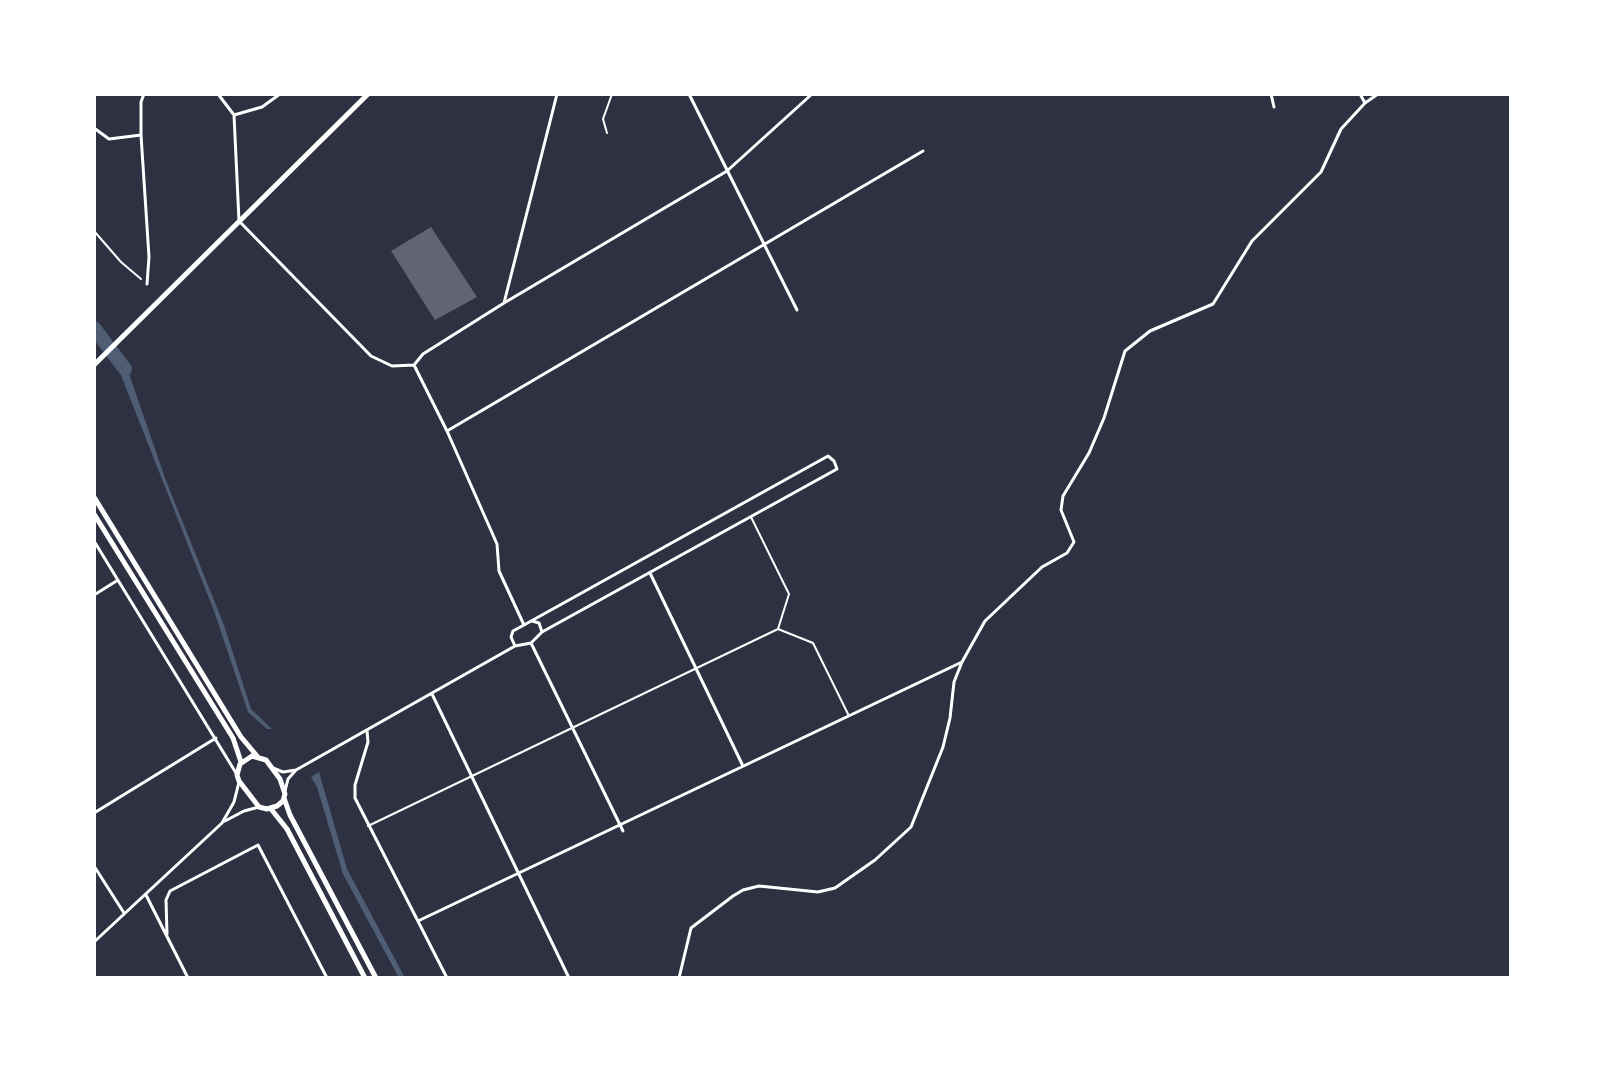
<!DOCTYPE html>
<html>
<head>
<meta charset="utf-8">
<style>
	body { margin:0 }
	#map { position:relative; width:1605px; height:1072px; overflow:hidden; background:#2d3142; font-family:"Exo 2",sans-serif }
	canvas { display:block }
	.frame { position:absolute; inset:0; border:96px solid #fff; pointer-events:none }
</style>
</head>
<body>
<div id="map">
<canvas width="1605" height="1072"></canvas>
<div class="frame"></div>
</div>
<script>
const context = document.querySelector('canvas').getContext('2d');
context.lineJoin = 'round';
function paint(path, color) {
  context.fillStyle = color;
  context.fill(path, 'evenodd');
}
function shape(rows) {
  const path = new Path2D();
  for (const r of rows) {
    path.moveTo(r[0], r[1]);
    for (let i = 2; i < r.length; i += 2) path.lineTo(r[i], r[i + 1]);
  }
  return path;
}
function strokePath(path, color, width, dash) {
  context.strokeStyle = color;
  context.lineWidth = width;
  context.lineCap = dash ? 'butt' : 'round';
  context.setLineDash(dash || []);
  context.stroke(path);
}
paint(shape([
	[117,350,126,365,165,478,224,625,251,709,272,729,267,729,248,712,214,611,113,355],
	[319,772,347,869,405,978,399,978,343,874,317,787,311,777]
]), '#4f5d75');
strokePath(shape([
	[94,328,125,369]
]), '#4f5d75', 14);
paint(shape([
	[431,227,477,297,435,320,391,251]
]), '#626471');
strokePath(shape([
	[94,231,121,262,141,279]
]), '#fff', 2);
strokePath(shape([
	[607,133,603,119,612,94]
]), '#fff', 2);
strokePath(shape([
	[751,517,789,594,778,629,813,643,848,714],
	[368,826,778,629]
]), '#fff', 2);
strokePath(shape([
	[144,94,141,102,141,135,149,257,147,284],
	[218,94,234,115,239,221,371,356,392,366,414,365,447,431,497,544,499,571,524,625],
	[689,94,797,310],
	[1271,94,1274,107],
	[1360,94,1365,103],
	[234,115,262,107,280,94],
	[94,128,109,139,141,135],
	[504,303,557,94],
	[414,365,423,354,504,303,727,171,812,94],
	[447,431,923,151],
	[94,541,236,773],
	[650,573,742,764],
	[94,595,118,580],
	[532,621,539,623,542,632,531,643,515,646,511,637,513,631,524,625,828,456,834,461,837,469,542,632],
	[531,643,623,831],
	[432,694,569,978],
	[367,731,368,742,355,785,355,798,447,978],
	[273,768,283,772,296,770],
	[285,791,288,779,296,770,515,646],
	[94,813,216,738],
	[225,821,244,811,259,807],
	[94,866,124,913],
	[170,891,258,845,327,978],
	[146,895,188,978],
	[418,921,962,662],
	[167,934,166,900,170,891],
	[94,942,222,823,234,802,239,782],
	[679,978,691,928,733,896,743,890,759,886,818,892,835,888,875,860,911,827,943,747,950,718,954,682,962,662,985,621,1042,567,1067,553,1074,542,1061,510,1063,496,1089,453,1104,418,1125,351,1150,331,1213,304,1252,241,1321,172,1341,129,1365,103,1378,94]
]), '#fff', 3);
strokePath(shape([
	[94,365,368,94],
	[94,497,241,737,257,756],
	[94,514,233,738,241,762],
	[252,756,266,760,280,779,285,794,283,801,277,806,267,809,259,807,239,781,237,775,240,764,252,756],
	[284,798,290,815,376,978],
	[271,809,287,829,365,978]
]), '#fff', 5);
</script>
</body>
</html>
